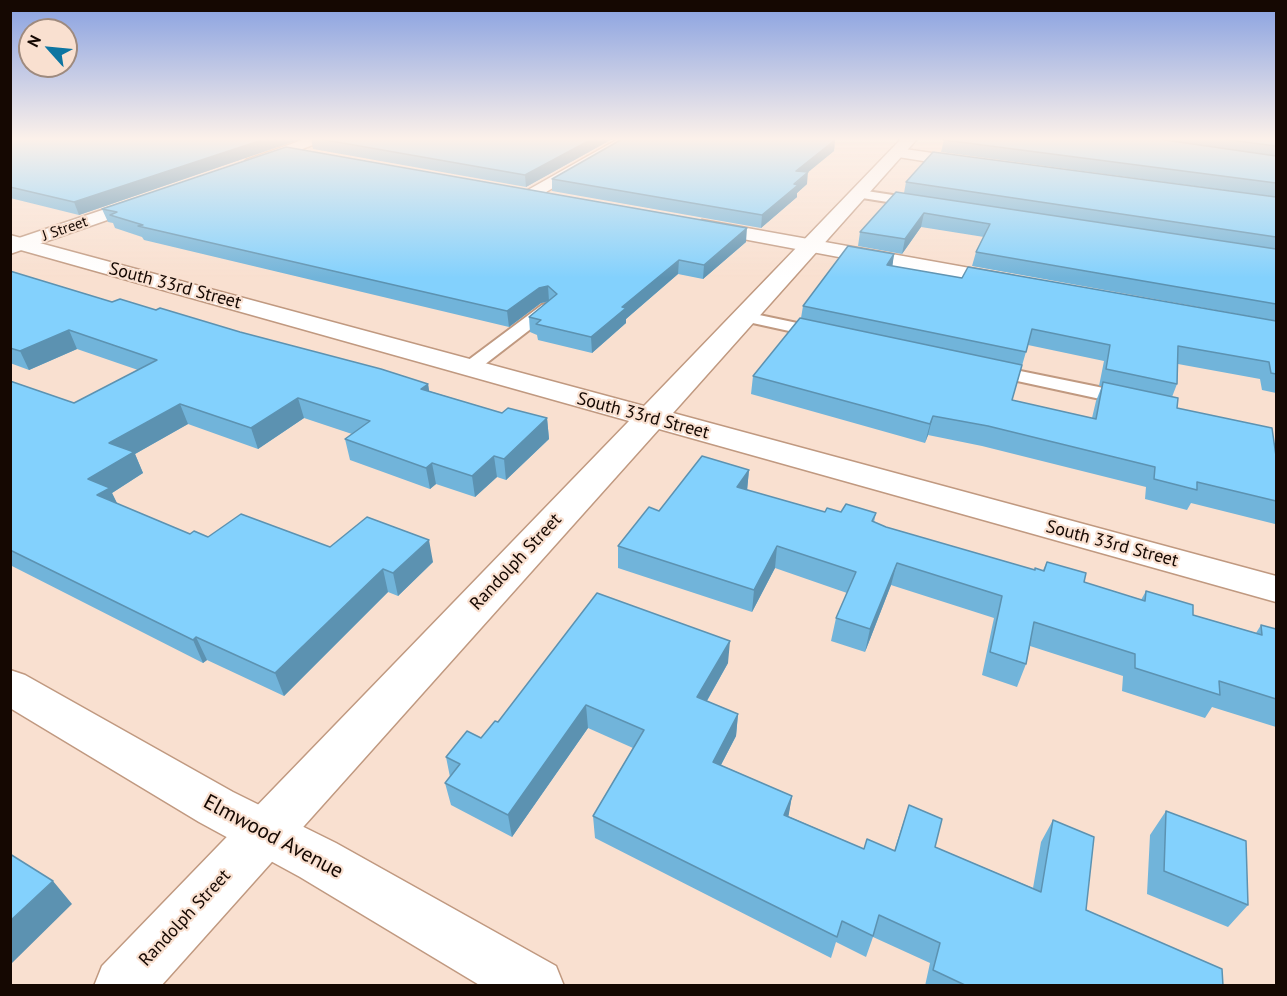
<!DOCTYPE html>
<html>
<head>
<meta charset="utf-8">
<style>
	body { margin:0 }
	#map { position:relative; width:1287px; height:996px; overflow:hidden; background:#f9e0d0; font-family:"PT Sans",sans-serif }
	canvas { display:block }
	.frame { position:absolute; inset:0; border:12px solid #150802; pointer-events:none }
	.north { position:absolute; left:18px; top:18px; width:60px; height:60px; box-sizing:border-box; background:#f9e0d0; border:2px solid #9e8a7e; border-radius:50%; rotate:297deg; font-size:16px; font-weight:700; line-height:24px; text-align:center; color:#150802 }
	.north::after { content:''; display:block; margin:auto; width:21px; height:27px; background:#0d75a1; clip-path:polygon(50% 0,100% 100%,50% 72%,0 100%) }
</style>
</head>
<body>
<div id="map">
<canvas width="1287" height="996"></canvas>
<div class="frame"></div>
<div class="north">N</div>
</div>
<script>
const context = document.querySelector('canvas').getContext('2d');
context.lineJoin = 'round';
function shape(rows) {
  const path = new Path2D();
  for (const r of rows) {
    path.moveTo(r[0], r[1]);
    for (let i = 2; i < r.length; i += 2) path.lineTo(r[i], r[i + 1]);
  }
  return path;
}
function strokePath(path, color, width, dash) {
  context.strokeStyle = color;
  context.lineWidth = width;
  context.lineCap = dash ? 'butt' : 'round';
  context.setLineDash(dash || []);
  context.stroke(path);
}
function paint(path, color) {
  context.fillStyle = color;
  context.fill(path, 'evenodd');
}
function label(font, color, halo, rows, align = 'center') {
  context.font = font + ' "PT Sans",sans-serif';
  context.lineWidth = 4.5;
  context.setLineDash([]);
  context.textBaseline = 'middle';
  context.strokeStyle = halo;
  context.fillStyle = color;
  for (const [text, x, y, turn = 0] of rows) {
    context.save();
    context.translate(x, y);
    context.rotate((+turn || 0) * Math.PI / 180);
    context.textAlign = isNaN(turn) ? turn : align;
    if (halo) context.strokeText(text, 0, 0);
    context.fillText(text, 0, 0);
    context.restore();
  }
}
const service = shape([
	[860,190,919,199,925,203,919,207,856,197,854,194,860,190],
	[548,303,556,308,554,311,475,372,463,372,460,368,463,364,542,305,548,303],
	[745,312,821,328,829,333,821,338,739,320,737,317,745,312],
	[991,365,1128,393,1138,399,1128,405,985,374,982,370,985,366,991,365]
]);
const minor = shape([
	[308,138,331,138,258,166,252,168,244,163,246,160,308,138],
	[620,138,639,138,534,199,528,200,519,195,620,138],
	[898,148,973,159,981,164,973,169,892,156,890,153,898,148],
	[147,195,153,196,156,200,153,204,10,254,10,241,147,195],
	[702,220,1009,275,1017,277,1020,282,1017,287,1009,289,695,230,692,226,702,220],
	[10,670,25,675,233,792,336,843,556,966,564,986,481,986,300,877,199,822,10,708,10,670]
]);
const secondary = shape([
	[902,138,918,138,673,413,1276,576,1276,602,659,429,161,986,94,986,102,966,629,421,10,247,10,235,644,406,902,138]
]);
strokePath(service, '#c09980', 4);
strokePath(minor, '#c09980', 3);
strokePath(secondary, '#c09980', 3);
paint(service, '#fff');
paint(minor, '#fff');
paint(secondary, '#fff');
paint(shape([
	[10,138,304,138,79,215,10,198],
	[311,138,614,138,526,187,313,149],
	[945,138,1276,138,1276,393,1262,390,1260,379,1178,364,1177,384,1172,397,1177,408,1276,456,1276,521,1275,524,1191,503,1187,510,1145,499,1146,487,982,446,928,435,925,443,751,394,753,376,801,318,803,306,894,254,892,266,962,278,1276,321,972,266,976,252,984,237,921,227,902,254,858,246,860,232,904,193,906,182,1276,197,941,152,944,140],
	[1028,345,1104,361,1099,386,1102,386,1096,401,1092,418,1012,400],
	[833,139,835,140,834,151,807,172,807,184,797,193,797,197,761,228,552,191,552,179],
	[102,209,746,242,703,279,678,274,626,319,626,323,592,353,538,340,537,335,530,332,529,317,547,302,541,303,509,327,144,240,142,237,115,228,113,223,108,222],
	[10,271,112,302,156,310,428,384,429,391,502,413,547,418,549,439,506,480,497,477,475,497,436,484,430,489,350,460,345,439,352,434,304,418,258,449,188,424,135,454,143,473,112,493,117,504,190,534,208,537,330,547,433,562,398,596,388,592,284,696,207,660,203,663,10,565,10,381,74,403,138,370,77,349,29,370,10,363],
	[749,470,747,490,825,512,876,513,874,522,886,527,1035,570,1043,570,1047,562,1084,582,1141,600,1146,591,1193,615,1256,633,1261,625,1276,629,1276,727,1212,707,1205,718,1122,691,1123,676,1030,646,1026,664,1017,687,982,675,994,618,891,585,865,652,831,641,836,618,847,593,775,568,752,612,618,568,618,546,659,511],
	[728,663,707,701,738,714,736,736,721,765,792,796,788,816,864,849,894,851,909,805,935,847,1033,888,1041,842,1053,820,1086,910,1223,986,925,986,930,963,873,937,866,957,836,942,831,958,595,838,593,816,633,748,588,728,512,837,451,805,445,783,450,777,446,757,481,738,498,722],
	[1166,811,1248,905,1228,927,1147,894,1150,835]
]), '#71b4da');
paint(shape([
	[268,138,304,138,79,215,74,202],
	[594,138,614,138,526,187,525,175],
	[830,138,833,138,832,142,835,140,834,151,795,183,796,171],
	[808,172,807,184,797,193,797,197,761,228,762,215],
	[924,213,921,227,902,254,905,239],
	[747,228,746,242,703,279,704,265],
	[894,254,892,269,887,265],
	[679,260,678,274,626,319,626,323,592,353,591,337,622,307],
	[548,286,549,301,541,303,509,327,507,311,539,288],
	[69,330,77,349,29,370,20,351],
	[428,384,431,403,421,389],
	[298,398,304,418,258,449,251,428],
	[180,404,188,424,135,454,143,473,112,493,120,509,108,517,88,479,109,443],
	[933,416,928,435,925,443,930,424],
	[547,418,549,439,506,480,504,459],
	[494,456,497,477,475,497,472,476],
	[432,463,436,484,430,489,426,468],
	[749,470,747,491,737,487],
	[429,540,433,562,398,596,393,573],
	[777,546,775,568,752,612,754,590],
	[897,563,891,585,865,652,870,629],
	[383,569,388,592,284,696,275,673],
	[196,637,207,660,203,663,193,640],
	[730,641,728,663,696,720,697,697],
	[586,705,588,728,512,837,508,815],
	[738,714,736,736,711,784,713,762],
	[792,796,788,819,784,815],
	[53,881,72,904,11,964,10,921]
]), '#5c92b1');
const building = shape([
	[10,138,268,138,74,202,10,187,10,138],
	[314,138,594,138,525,175,314,138],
	[624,138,830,138,835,140,796,171,808,172,794,184,798,185,762,215,552,179,624,138],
	[945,138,1151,138,1276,156,1276,183,944,140,945,138],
	[1214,138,1276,138,1276,146,1214,138],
	[286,147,747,228,704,265,679,260,622,307,626,308,591,337,536,324,541,320,529,317,557,294,548,286,539,288,507,311,138,226,143,225,110,215,117,212,102,209,286,147],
	[933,152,1276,197,1276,237,906,182,933,152],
	[896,192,1276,249,1276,304,976,252,990,224,924,213,905,239,860,232,896,192],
	[848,246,894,254,887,265,962,278,968,267,1276,321,1276,374,1271,373,1269,362,1178,346,1177,384,1106,369,1110,345,1032,329,1026,352,803,306,848,246],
	[10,271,112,302,120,299,156,310,160,308,240,332,381,369,428,384,421,389,502,413,508,408,547,418,504,459,494,456,472,476,432,463,426,468,345,439,370,421,298,398,251,428,180,404,109,443,134,452,88,479,110,488,97,495,190,534,194,531,208,537,241,514,330,547,367,517,429,540,393,573,383,569,275,673,196,637,193,640,10,550,10,381,74,403,157,360,69,330,20,351,10,348,10,271],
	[800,318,1022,365,1012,400,1096,419,1103,382,1178,398,1177,408,1272,428,1276,456,1276,501,1197,482,1197,490,1154,479,1155,467,988,426,933,416,930,424,753,376,800,318],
	[702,456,749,470,737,487,825,512,827,508,841,512,846,504,876,513,872,521,886,527,1035,570,1035,568,1044,571,1047,562,1086,573,1084,582,1145,601,1146,591,1193,605,1193,615,1262,635,1261,625,1276,629,1276,699,1219,681,1220,695,1135,668,1135,654,1034,622,1026,664,990,652,1002,596,897,563,870,629,836,618,856,572,777,546,754,590,618,546,649,507,659,511,702,456],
	[597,593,730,641,697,697,738,714,713,762,792,796,784,815,864,849,867,839,895,851,909,805,942,819,935,847,1041,892,1053,820,1094,837,1086,910,1222,969,1223,986,967,986,933,970,940,943,879,915,873,936,842,921,837,937,593,816,644,730,586,705,508,815,445,783,460,764,446,757,467,731,481,738,495,721,498,722,597,593],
	[1166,811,1246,841,1248,905,1164,871,1166,811],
	[10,854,53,881,10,921,10,854]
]);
paint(building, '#83d1fd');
strokePath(building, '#5c92b1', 1.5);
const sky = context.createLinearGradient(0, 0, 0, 278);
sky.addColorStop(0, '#87a0e0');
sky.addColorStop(0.5, '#fcf1ea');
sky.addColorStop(1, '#fcf1ea00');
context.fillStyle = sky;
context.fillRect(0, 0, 1287, 278);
label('15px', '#150802', '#f9e0d0', [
	["J Street",65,229,-19]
]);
label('18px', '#150802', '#f9e0d0', [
	["South 33rd Street",175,286,15],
	["South 33rd Street",643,416,15],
	["South 33rd Street",1112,544,15],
	["Randolph Street",516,562,-47],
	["Randolph Street",185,918,-47]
]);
label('21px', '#150802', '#f9e0d0', [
	["Elmwood Avenue",273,837,28]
]);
</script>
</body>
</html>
